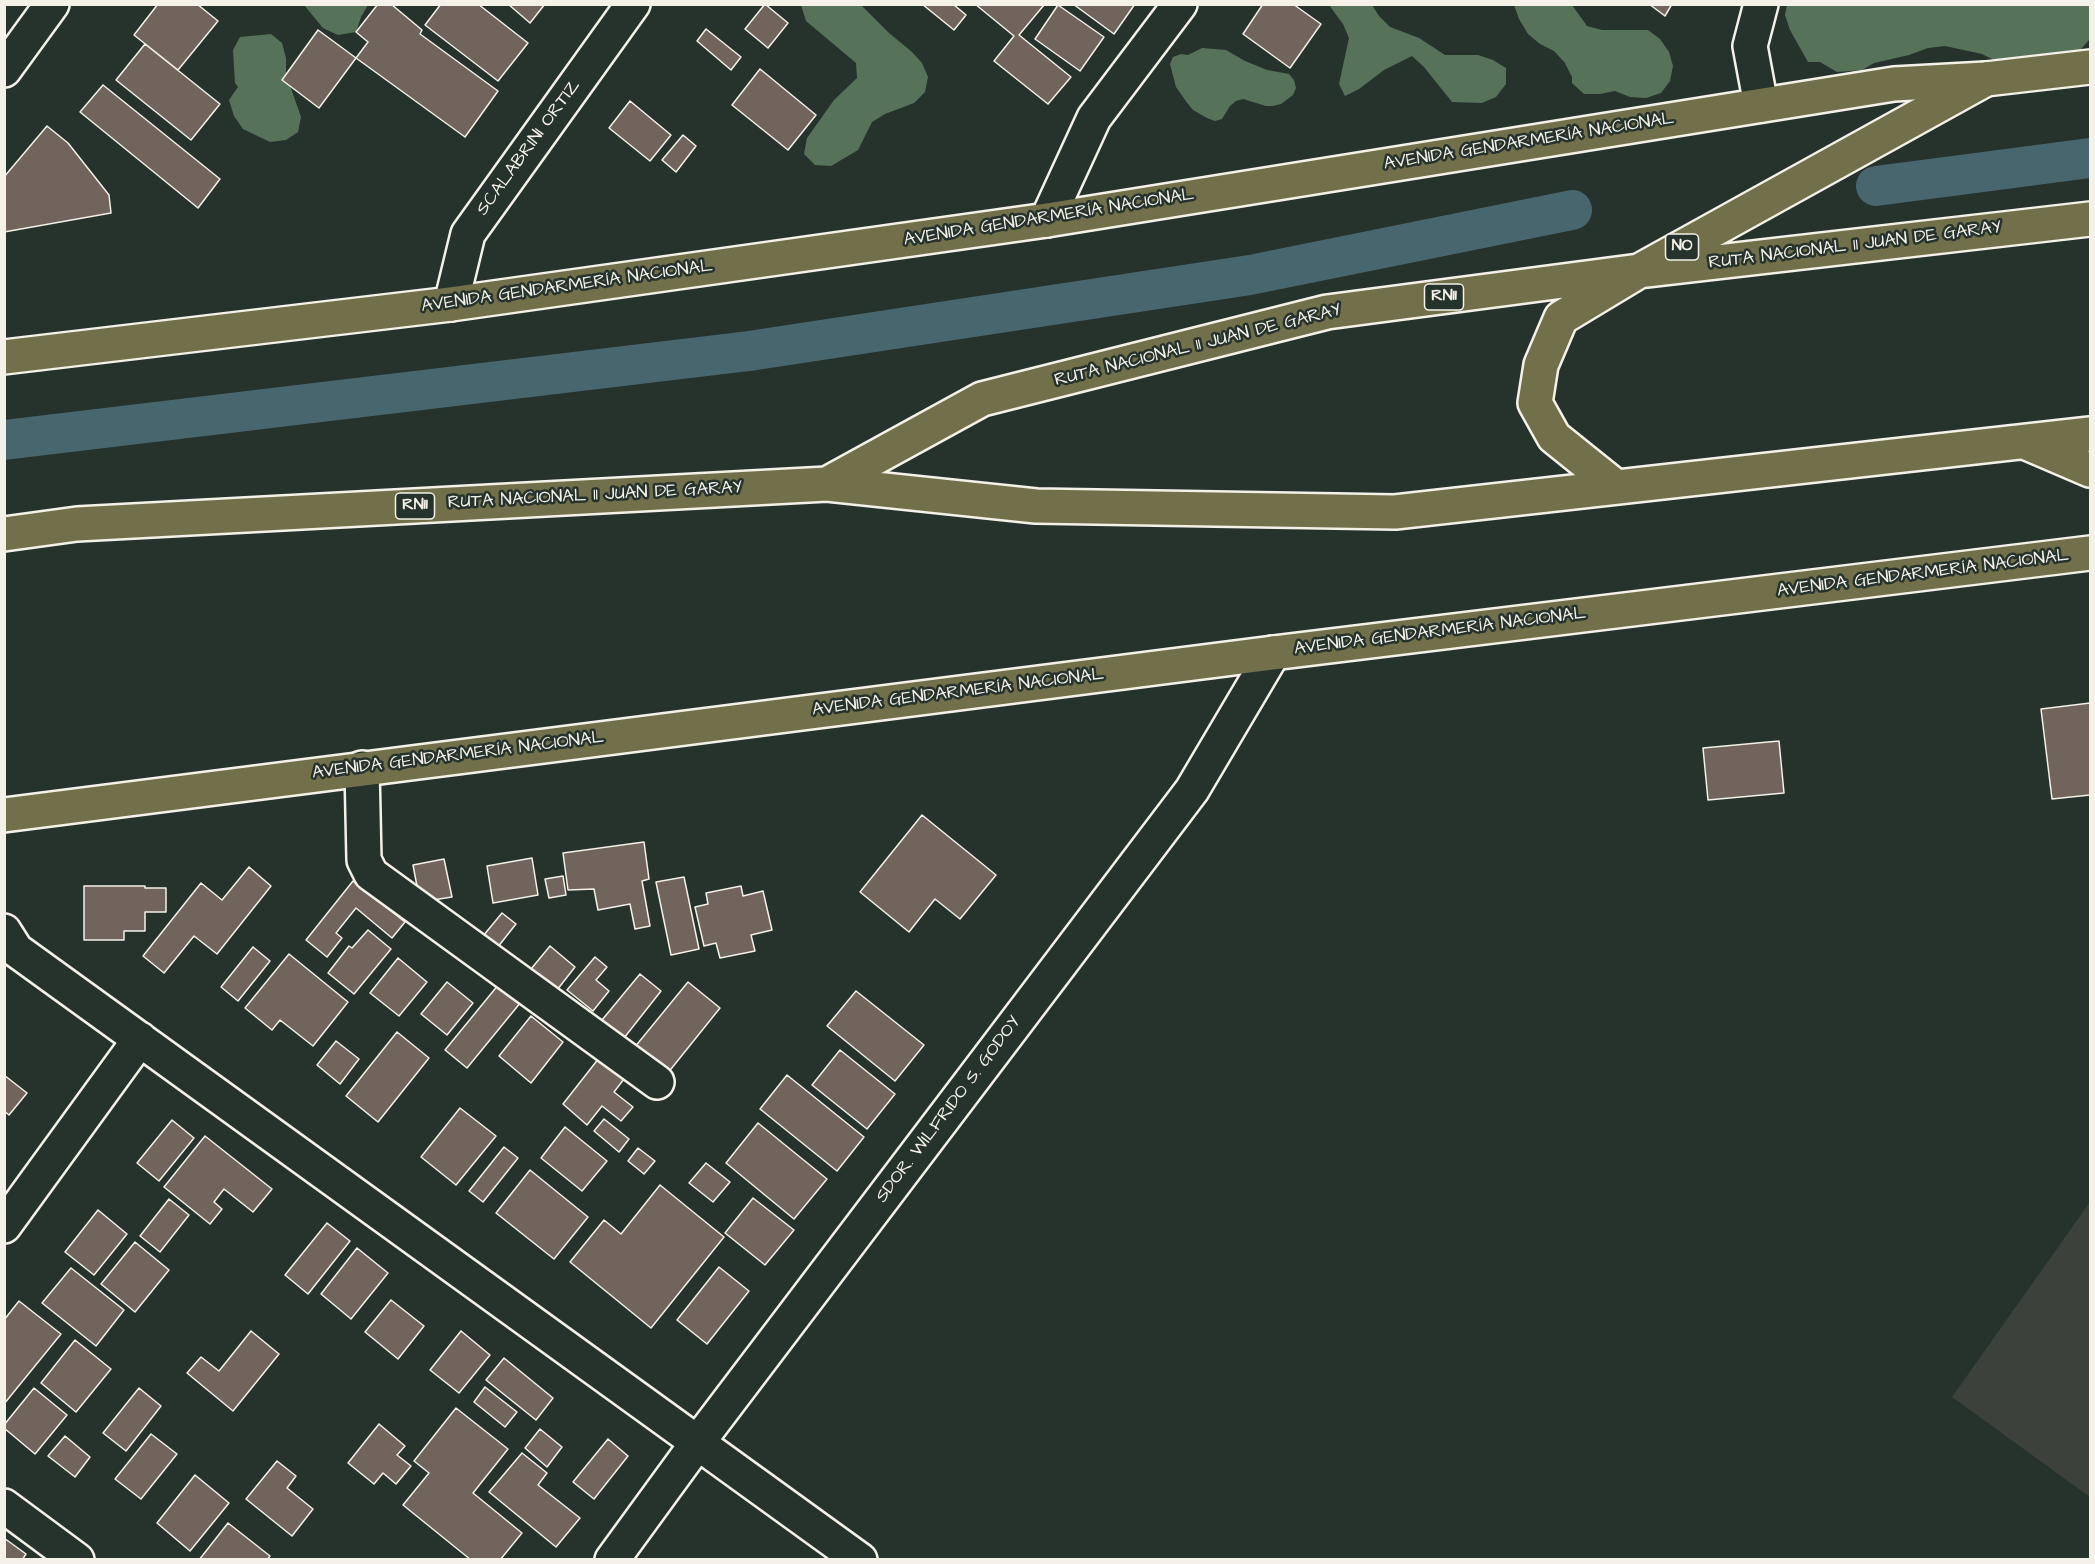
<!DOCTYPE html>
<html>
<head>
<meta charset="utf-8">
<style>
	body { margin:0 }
	#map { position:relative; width:2095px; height:1564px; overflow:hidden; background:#26332d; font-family:"Architects Daughter",sans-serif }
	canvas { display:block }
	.frame { position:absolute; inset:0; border:6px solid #f4f1e8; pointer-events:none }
</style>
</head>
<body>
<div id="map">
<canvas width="2095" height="1564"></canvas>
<div class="frame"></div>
</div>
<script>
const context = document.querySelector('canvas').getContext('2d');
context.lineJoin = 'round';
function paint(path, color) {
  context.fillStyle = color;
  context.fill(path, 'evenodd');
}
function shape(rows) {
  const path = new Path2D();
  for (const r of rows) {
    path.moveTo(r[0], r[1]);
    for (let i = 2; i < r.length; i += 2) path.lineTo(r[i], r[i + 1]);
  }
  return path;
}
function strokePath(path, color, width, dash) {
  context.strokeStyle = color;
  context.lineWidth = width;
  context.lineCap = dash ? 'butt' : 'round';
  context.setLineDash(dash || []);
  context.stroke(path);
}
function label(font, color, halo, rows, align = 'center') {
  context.font = font + ' "Architects Daughter",sans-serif';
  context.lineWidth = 5;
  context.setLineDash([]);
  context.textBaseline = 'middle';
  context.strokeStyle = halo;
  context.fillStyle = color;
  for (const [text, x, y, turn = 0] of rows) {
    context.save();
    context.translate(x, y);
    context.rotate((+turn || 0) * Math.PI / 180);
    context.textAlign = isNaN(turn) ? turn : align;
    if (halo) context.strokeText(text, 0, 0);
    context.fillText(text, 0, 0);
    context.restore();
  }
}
paint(shape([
	[2090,1202,2090,1497,1952,1397]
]), '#3c423b');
paint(shape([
	[1787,4,2090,5,2090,39,2080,50,2068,56,1998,62,1982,54,1945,46,1928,48,1909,55,1874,63,1862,70,1837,72,1820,62,1808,62,1790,30,1785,15],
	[304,5,368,5,361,17,356,32,338,35,323,28],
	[801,5,861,5,889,33,912,52,922,63,928,77,925,92,914,103,885,114,872,122,858,150,831,166,815,165,804,154,807,138,834,100,857,78,856,63,806,21],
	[1329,5,1372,5,1379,16,1390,27,1419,38,1445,55,1478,55,1493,60,1506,68,1506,84,1496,97,1482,103,1452,102,1424,67,1412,56,1384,70,1359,89,1345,96,1339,84,1349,38,1343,24],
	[1514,5,1572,5,1587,26,1602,30,1648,30,1660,39,1669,52,1673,66,1670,81,1661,93,1646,98,1630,97,1615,91,1600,94,1584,94,1572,83,1572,77,1565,63,1554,51,1540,44,1528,34,1519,19],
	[271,34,282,43,286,58,286,74,301,117,298,132,286,140,270,142,243,129,234,116,229,100,238,87,235,83,233,50,240,37],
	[1202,48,1226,50,1245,61,1267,70,1289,74,1294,80,1296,88,1293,95,1281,104,1273,106,1266,106,1243,99,1236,101,1230,106,1222,119,1215,121,1207,118,1193,110,1188,104,1176,87,1170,64,1173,57,1181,54,1188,55]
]), '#56735a');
strokePath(shape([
	[1876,186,2090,158],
	[4,440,749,351,1250,275,1572,210]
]), '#48666e', 40);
const building = shape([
	[158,4,197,4,218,21,178,70,134,35,158,4],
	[378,4,391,4,422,30,420,34,498,91,465,137,356,58,368,42,356,32,378,4],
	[441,4,478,4,528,43,498,81,425,25,441,4],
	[508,4,545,4,530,23,508,4],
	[765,4,788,23,768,48,745,29,765,4],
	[922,4,953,4,966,15,954,30,922,4],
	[975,4,1044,5,1019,35,1071,77,1048,104,994,61,1014,36,975,4],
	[1073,4,1135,4,1114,34,1073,4],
	[1263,4,1293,4,1321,24,1290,68,1243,34,1263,4],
	[1649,4,1672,4,1665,16,1649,4],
	[1058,5,1104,37,1080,71,1035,39,1058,5],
	[706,29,741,57,731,70,697,41,706,29],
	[318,30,356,58,319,108,282,80,318,30],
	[145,44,220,104,191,140,116,80,145,44],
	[760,69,816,115,788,150,732,105,760,69],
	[103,85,220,179,198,208,80,112,103,85],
	[630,101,671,135,650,161,609,128,630,101],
	[47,126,68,143,109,195,111,213,4,232,4,177,47,126],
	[683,135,696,146,676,172,662,160,683,135],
	[2090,703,2090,795,2052,799,2041,709,2090,703],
	[1779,741,1784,793,1708,800,1703,748,1779,741],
	[922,815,996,875,960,919,935,899,909,932,860,892,922,815],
	[644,842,649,879,642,881,650,926,635,929,630,904,598,910,594,889,568,890,563,853,644,842],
	[532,858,538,895,493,903,487,866,532,858],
	[444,859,452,897,420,902,413,865,444,859],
	[249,867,271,886,217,954,194,936,164,973,143,956,201,883,222,900,249,867],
	[563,876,566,895,549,898,545,879,563,876],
	[684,877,699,949,671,955,656,882,684,877],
	[353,881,405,922,392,938,356,908,336,933,342,938,327,957,306,940,353,881],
	[84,886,145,886,145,888,166,888,166,912,145,912,145,931,124,931,124,940,84,940,84,886],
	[741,886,743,896,763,891,772,930,751,935,755,951,720,958,716,943,704,946,695,907,708,904,706,893,741,886],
	[502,913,516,924,497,948,483,936,502,913],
	[368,930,391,949,354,994,328,973,349,946,352,948,368,930],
	[550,946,575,967,557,990,531,969,550,946],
	[253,947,270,961,238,1001,221,987,253,947],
	[289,954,348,1002,313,1046,280,1020,272,1030,245,1008,289,954],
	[595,957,607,967,596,980,609,991,593,1011,567,990,595,957],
	[398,958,427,982,399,1016,370,993,398,958],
	[640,974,661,991,624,1038,602,1020,640,974],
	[447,982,473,1003,447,1035,421,1014,447,982],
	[688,982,720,1008,667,1074,634,1048,688,982],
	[499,984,521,1002,467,1068,445,1050,499,984],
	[856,991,924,1045,895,1081,827,1026,856,991],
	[531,1016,563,1042,531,1083,499,1056,531,1016],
	[397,1032,429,1058,378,1122,346,1096,397,1032],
	[336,1041,359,1059,340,1084,317,1065,336,1041],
	[840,1050,895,1094,867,1129,812,1085,840,1050],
	[599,1058,624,1079,614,1092,633,1107,621,1121,602,1106,587,1125,563,1104,599,1058],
	[4,1075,27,1093,9,1115,4,1111,4,1075],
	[787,1075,864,1137,837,1171,760,1109,787,1075],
	[460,1108,496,1136,456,1185,421,1157,460,1108],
	[604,1119,629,1139,619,1152,594,1131,604,1119],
	[172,1120,194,1138,159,1181,137,1163,172,1120],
	[758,1123,827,1179,794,1219,726,1163,758,1123],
	[565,1127,607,1161,582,1191,541,1158,565,1127],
	[205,1136,272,1189,253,1212,224,1189,214,1202,222,1209,210,1224,164,1187,205,1136],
	[504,1147,518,1158,483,1202,469,1191,504,1147],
	[638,1148,655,1161,644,1174,628,1161,638,1148],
	[706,1163,730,1182,713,1202,689,1183,706,1163],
	[530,1170,588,1217,554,1259,496,1213,530,1170],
	[660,1185,724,1237,651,1328,570,1262,604,1220,621,1234,660,1185],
	[753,1198,794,1230,765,1265,725,1233,753,1198],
	[169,1199,189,1215,160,1252,140,1236,169,1199],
	[98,1210,127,1234,94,1275,65,1252,98,1210],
	[327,1223,350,1241,308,1294,285,1275,327,1223],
	[135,1242,169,1270,135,1312,101,1284,135,1242],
	[357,1248,388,1273,351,1319,321,1294,357,1248],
	[719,1267,749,1291,707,1344,677,1320,719,1267],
	[71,1268,124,1310,96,1346,42,1303,71,1268],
	[391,1300,424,1326,398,1359,365,1332,391,1300],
	[19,1301,61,1334,4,1404,4,1320,19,1301],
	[251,1331,279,1354,233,1411,187,1373,201,1357,219,1371,251,1331],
	[461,1331,490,1355,459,1393,430,1370,461,1331],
	[75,1340,111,1369,76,1412,41,1383,75,1340],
	[504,1358,553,1398,536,1420,486,1380,504,1358],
	[485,1387,517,1412,505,1427,474,1402,485,1387],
	[34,1388,67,1415,35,1454,4,1428,4,1425,34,1388],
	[139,1388,161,1406,126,1451,103,1433,139,1388],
	[456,1408,508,1449,473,1493,522,1533,500,1560,471,1560,403,1505,429,1473,414,1461,456,1408],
	[379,1424,405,1446,397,1455,411,1466,396,1484,383,1473,374,1484,348,1463,379,1424],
	[540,1429,562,1447,547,1467,525,1448,540,1429],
	[151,1434,177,1454,141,1499,115,1479,151,1434],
	[65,1436,90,1457,75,1477,48,1456,65,1436],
	[608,1439,628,1456,594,1499,573,1482,608,1439],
	[522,1453,547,1473,538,1485,580,1518,556,1547,489,1492,522,1453],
	[277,1461,296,1476,287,1488,313,1509,292,1536,246,1499,277,1461],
	[195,1475,229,1503,190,1551,157,1523,195,1475],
	[228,1523,270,1556,267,1560,199,1560,228,1523],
	[4,1538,26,1554,22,1560,4,1560,4,1538]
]);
paint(building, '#70645d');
strokePath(building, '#f4f1e8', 1.5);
const minor = shape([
	[1761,4,1750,46,1761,105],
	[4,70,52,4],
	[1047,220,1094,118,1180,4],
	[451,304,468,234,633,4],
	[362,768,364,860,371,874,657,1082],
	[4,931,16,950,860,1560],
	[4,1226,140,1039],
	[4,1506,77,1560],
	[612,1560,698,1442,1192,790,1273,653]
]);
const major = shape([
	[4,357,451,304,1047,220,1894,84,1986,79,2090,67],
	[4,815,1273,653,2090,553]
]);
const highway = shape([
	[2027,443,2090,470],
	[827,484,982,399,1327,312,1639,271,2090,219],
	[1615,486,1554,437,1535,403,1541,365,1561,318,1639,271,1986,79],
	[4,534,77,524,827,484,1036,506,1395,512,2090,434]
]);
strokePath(minor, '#f4f1e8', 38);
strokePath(major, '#f4f1e8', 38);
strokePath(highway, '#f4f1e8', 38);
strokePath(minor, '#26332d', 33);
strokePath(major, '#71704a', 33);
strokePath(highway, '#71704a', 33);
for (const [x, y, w] of [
	[1682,247,33],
	[1444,297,39],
	[415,506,39]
]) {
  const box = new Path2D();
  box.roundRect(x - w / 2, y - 13, w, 26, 4.5);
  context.fillStyle = '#26332d';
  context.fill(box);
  strokePath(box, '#f4f1e8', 1.5);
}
label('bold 16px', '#f4f1e8', null, [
	["NO",1682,247],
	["RN11",1444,297],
	["RN11",415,506]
]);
label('18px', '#f4f1e8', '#26332d', [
	["AVENIDA GENDARMERÍA NACIONAL",1529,142,-9],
	["SCALABRINI ORTIZ",529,148,-54],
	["AVENIDA GENDARMERÍA NACIONAL",1049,218,-9],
	["RUTA NACIONAL 11 JUAN DE GARAY",1855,246,-7],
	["AVENIDA GENDARMERÍA NACIONAL",567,287,-8],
	["RUTA NACIONAL 11 JUAN DE GARAY",1198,346,-14],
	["RUTA NACIONAL 11 JUAN DE GARAY",595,496,-3],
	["AVENIDA GENDARMERÍA NACIONAL",1923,574,-7],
	["AVENIDA GENDARMERÍA NACIONAL",1440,632,-7],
	["AVENIDA GENDARMERÍA NACIONAL",958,693,-7],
	["AVENIDA GENDARMERÍA NACIONAL",458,756,-7],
	["SDOR. WILFRIDO S. GODOY",949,1110,-53]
]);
</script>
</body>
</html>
